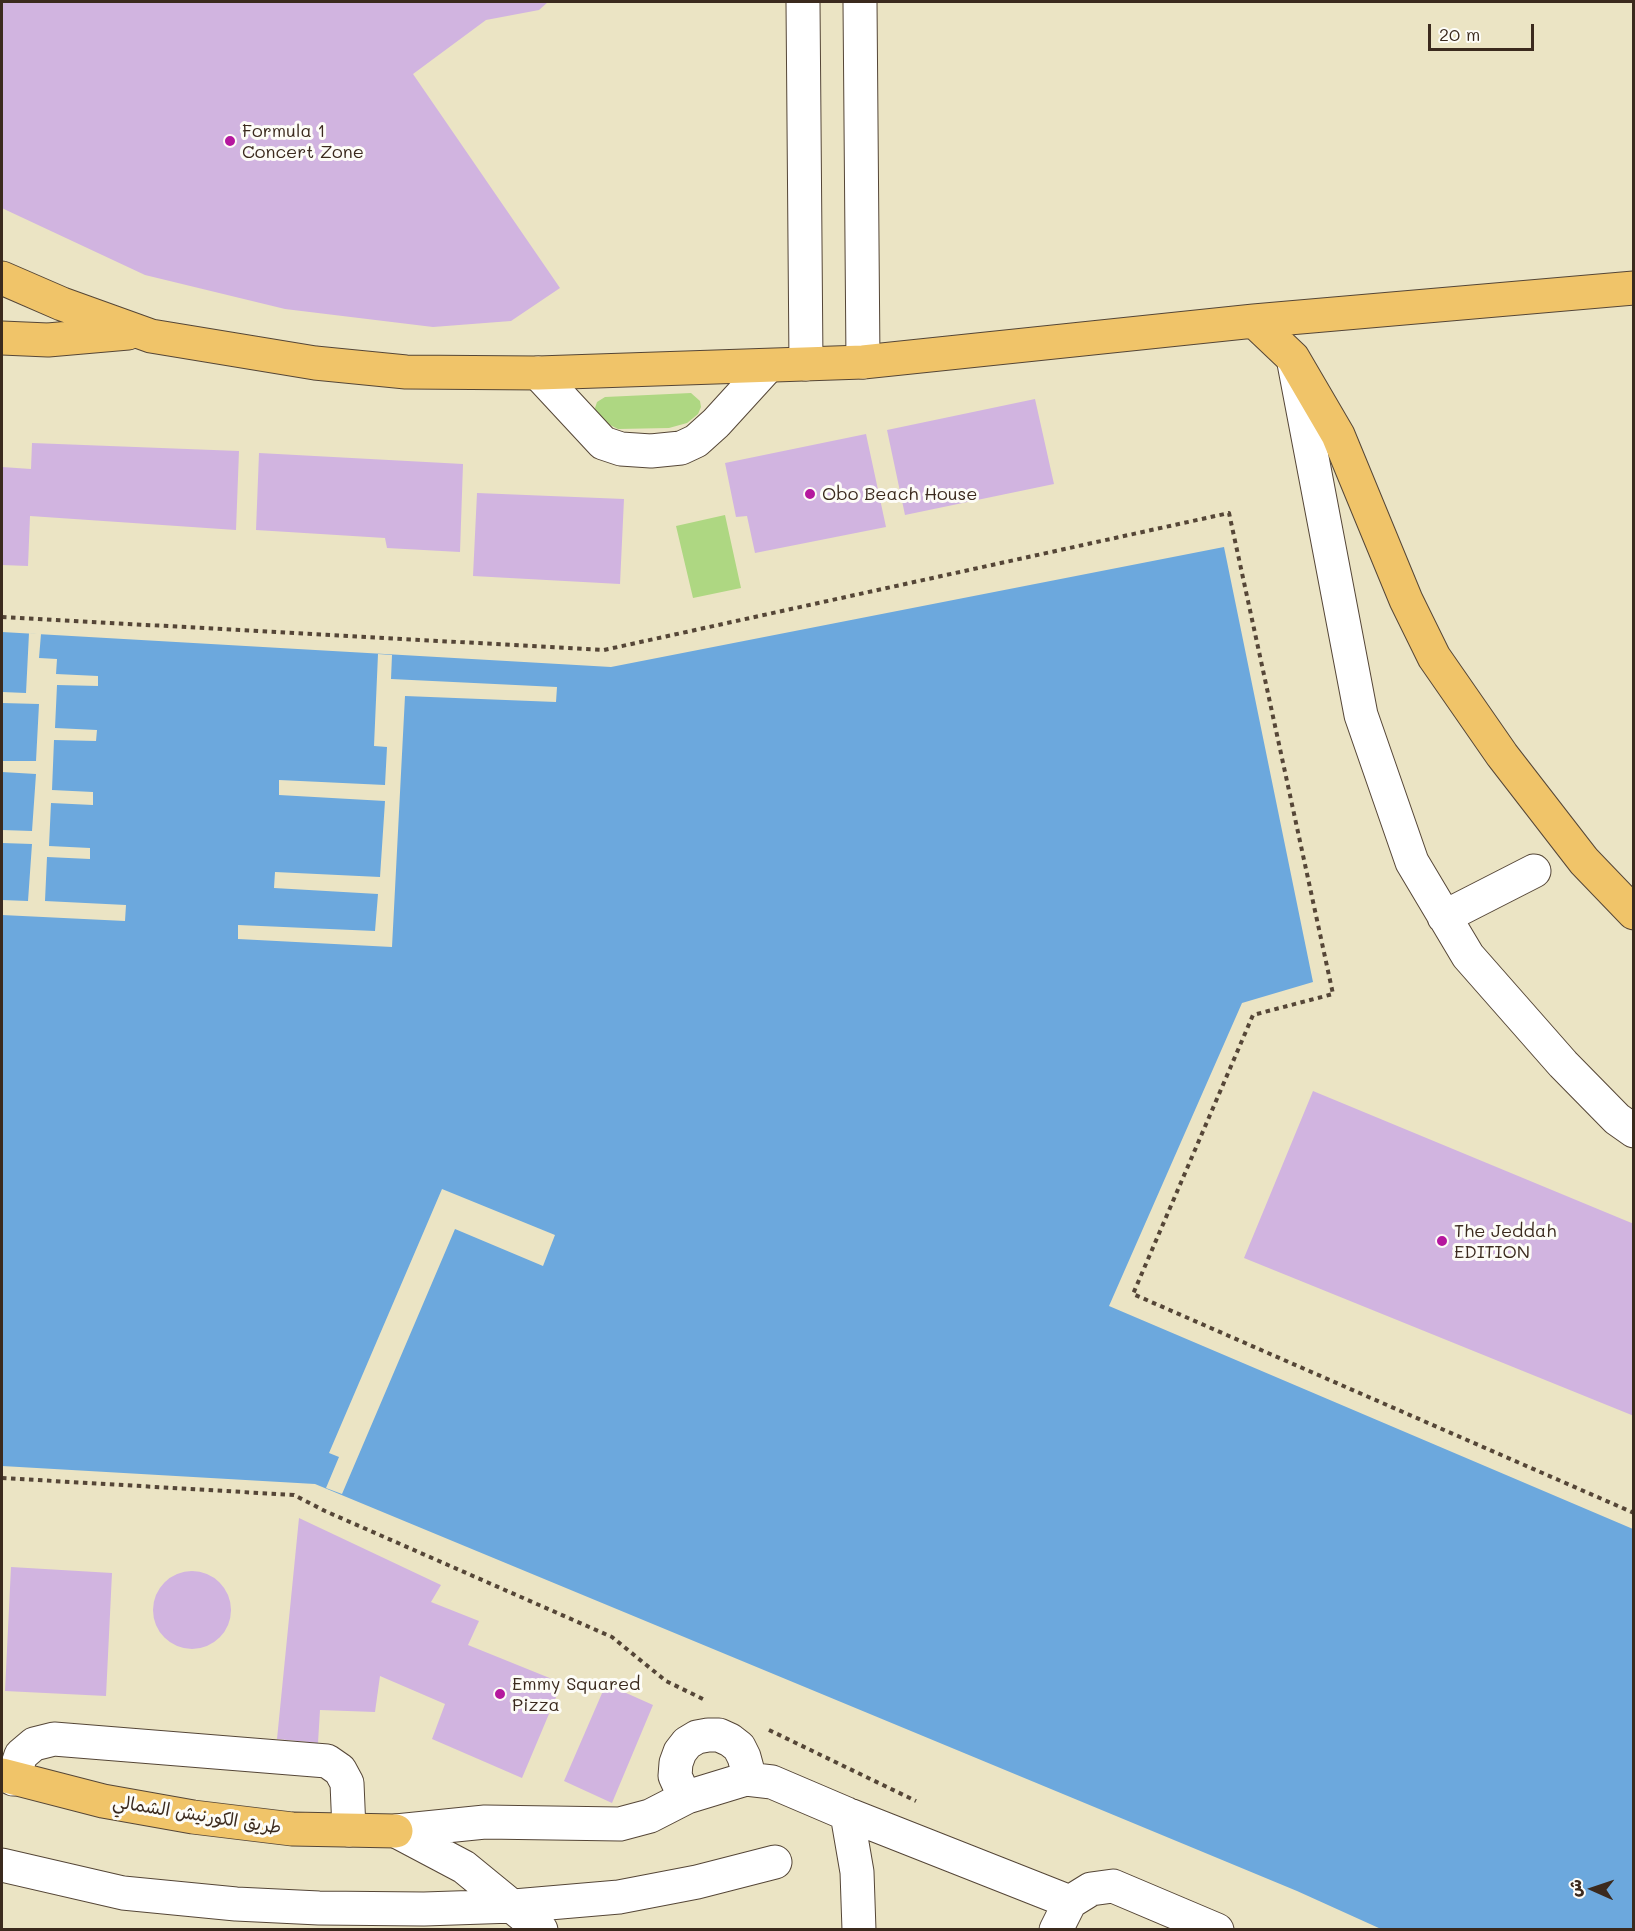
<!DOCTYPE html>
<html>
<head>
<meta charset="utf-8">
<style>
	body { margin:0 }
	#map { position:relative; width:1635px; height:1931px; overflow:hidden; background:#ebe4c4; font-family:Mali,"Playpen Sans Arabic",sans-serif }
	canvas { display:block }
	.frame { position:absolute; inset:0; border:3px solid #3b2a1e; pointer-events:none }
	.north { position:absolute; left:1563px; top:1859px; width:60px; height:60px; -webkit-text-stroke:4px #fdfcf7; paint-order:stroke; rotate:273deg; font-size:16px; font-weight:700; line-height:24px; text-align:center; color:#3b2a1e }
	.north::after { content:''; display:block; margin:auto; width:21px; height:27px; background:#3b2a1e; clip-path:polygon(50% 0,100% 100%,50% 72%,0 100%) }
	.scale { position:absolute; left:1428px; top:24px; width:106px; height:27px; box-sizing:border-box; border:3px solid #3b2a1e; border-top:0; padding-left:8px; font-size:18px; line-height:21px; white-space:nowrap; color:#3b2a1e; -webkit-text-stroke:4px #fdfcf7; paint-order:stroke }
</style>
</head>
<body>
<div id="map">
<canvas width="1635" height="1931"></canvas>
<div class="frame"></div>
<div class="north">ش</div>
<div class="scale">20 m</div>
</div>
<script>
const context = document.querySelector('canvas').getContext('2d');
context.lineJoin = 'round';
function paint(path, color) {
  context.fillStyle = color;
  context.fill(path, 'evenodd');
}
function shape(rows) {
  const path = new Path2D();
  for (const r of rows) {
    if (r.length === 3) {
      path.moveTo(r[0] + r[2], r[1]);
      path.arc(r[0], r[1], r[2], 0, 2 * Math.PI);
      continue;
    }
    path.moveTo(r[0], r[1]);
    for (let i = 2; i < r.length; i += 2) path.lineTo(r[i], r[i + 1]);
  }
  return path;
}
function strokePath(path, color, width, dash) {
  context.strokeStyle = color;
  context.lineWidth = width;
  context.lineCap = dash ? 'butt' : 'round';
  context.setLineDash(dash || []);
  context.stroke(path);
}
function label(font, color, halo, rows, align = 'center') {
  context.font = font + ' Mali,"Playpen Sans Arabic",sans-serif';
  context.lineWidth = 6;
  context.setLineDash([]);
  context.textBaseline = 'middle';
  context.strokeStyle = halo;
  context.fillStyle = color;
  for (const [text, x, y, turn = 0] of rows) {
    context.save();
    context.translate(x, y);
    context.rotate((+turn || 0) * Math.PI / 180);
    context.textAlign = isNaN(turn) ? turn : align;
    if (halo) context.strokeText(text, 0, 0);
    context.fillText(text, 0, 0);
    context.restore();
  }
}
paint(shape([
	[691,393,700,401,701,407,698,414,687,423,669,428,618,429,606,423,597,416,595,408,597,402,605,397],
	[725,515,741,588,693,598,676,526]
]), '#aed782');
paint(shape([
	[1224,547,1313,982,1242,1003,1109,1306,1633,1529,1633,1929,1381,1929,1297,1891,315,1484,2,1466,2,632,611,667]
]), '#6ca8dd');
paint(shape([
	[29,633,41,634,39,658,57,659,56,674,98,676,98,686,57,685,55,728,97,730,96,741,54,740,52,790,93,792,93,805,51,803,49,846,90,848,90,859,47,857,45,901,126,905,125,921,2,915,2,900,28,901,32,844,2,843,2,830,32,831,36,774,2,772,2,761,36,761,39,704,2,703,2,692,26,693],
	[378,654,392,655,391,679,557,687,556,702,405,696,392,947,238,939,238,925,375,931,378,894,274,888,275,872,380,877,385,801,279,795,279,780,385,785,387,747,374,746],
	[442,1189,555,1235,543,1266,455,1229,342,1494,326,1488,339,1457,329,1453]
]), '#ebe4c4');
paint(shape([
	[2,2,548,2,539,10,486,20,413,74,560,288,511,321,433,327,285,309,145,275,6,210,2,208],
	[1035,399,1054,484,905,515,887,430],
	[866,434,886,527,755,553,747,516,736,517,725,463],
	[32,443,239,451,236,530,30,516,28,566,2,565,2,467,31,469],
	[259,453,463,464,460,552,387,548,385,538,256,530],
	[477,493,624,499,620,584,473,576],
	[1313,1091,1634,1224,1634,1416,1244,1258],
	[299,1518,441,1585,431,1602,479,1621,468,1645,562,1683,522,1778,432,1739,445,1704,380,1676,375,1712,320,1710,318,1743,277,1739],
	[11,1567,112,1573,106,1696,5,1691],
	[192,1610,39],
	[606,1684,653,1705,612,1803,564,1781]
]), '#d1b4e0');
const minor = shape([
	[803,2,806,364],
	[860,2,863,362],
	[1294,363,1361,715,1412,862,1468,956,1563,1064,1617,1119,1634,1131],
	[538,373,603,443,621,449,651,451,681,448,696,441,716,423,768,366],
	[1444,917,1534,871],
	[708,1735,719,1735,730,1740,739,1747,744,1757,747,1768,746,1779,687,1797,680,1787,675,1776,676,1763,680,1752,687,1743,697,1737,708,1735],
	[13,1779,21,1755,34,1744,54,1739,327,1761,340,1770,347,1783,349,1830],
	[746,1779,772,1782,847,1814,1070,1902,1091,1889,1113,1886,1217,1930],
	[847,1814,857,1872,859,1930],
	[396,1831,485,1822,620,1824,650,1816,687,1797],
	[396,1831,464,1867,541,1930],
	[2,1865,123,1893,236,1904,319,1908,424,1909,514,1906,619,1897,697,1882,775,1862],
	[1056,1930,1070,1902]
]);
const major = shape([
	[2,278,62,304,151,336,315,363,406,372,538,373,863,362,1254,321,1634,288],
	[1254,321,1293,358,1338,435,1406,600,1434,657,1502,755,1584,861,1634,913],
	[2,338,48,340,128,333],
	[2,1775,103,1801,193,1817,292,1829,396,1831]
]);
strokePath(minor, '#554637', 35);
strokePath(major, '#554637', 35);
strokePath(shape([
	[2,617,604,650,1229,513,1333,994,1253,1015,1133,1294,1634,1513],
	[2,1478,294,1495,325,1511,612,1637,666,1681,705,1700],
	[769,1730,916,1801]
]), '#554637', 4, [4.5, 4.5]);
strokePath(minor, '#fff', 33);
strokePath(major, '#f0c469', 33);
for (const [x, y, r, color] of [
	[230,141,6,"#b5179e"],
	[810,494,6,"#b5179e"],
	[1442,1241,6,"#b5179e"],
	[500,1694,6,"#b5179e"]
]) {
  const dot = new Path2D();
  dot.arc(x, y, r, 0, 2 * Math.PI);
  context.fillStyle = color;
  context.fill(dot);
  strokePath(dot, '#fdfcf7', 2);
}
label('18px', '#3b2a1e', '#fdfcf7', [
	["Formula 1",242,131],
	["Concert Zone",242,152],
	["Obo Beach House",822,494],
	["The Jeddah",1454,1231],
	["EDITION",1454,1252],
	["Emmy Squared",512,1684],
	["Pizza",512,1705]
], 'left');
label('18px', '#3b2a1e', '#fdfcf7', [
	["طريق الكورنيش الشمالي",197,1815,9]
]);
</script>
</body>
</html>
